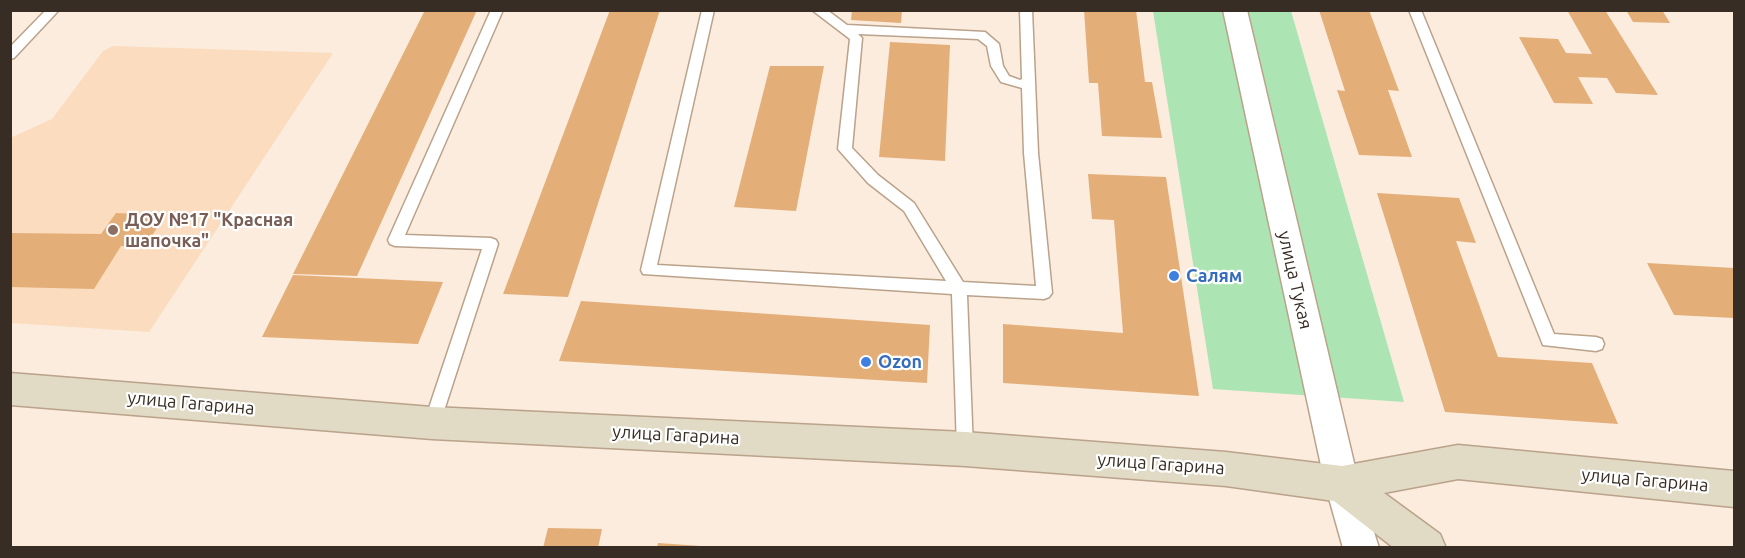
<!DOCTYPE html>
<html>
<head>
<meta charset="utf-8">
<style>
	body { margin:0 }
	#map { position:relative; width:1745px; height:558px; overflow:hidden; background:#fbecdd; font-family:Ubuntu,sans-serif }
	canvas { display:block }
	.frame { position:absolute; inset:0; border:12px solid #372d24; pointer-events:none }
</style>
</head>
<body>
<div id="map">
<canvas width="1745" height="558"></canvas>
<div class="frame"></div>
</div>
<script>
const context = document.querySelector('canvas').getContext('2d');
context.lineJoin = 'round';
function paint(path, color) {
  context.fillStyle = color;
  context.fill(path, 'evenodd');
}
function shape(rows) {
  const path = new Path2D();
  for (const r of rows) {
    path.moveTo(r[0], r[1]);
    for (let i = 2; i < r.length; i += 2) path.lineTo(r[i], r[i + 1]);
  }
  return path;
}
function strokePath(path, color, width, dash) {
  context.strokeStyle = color;
  context.lineWidth = width;
  context.lineCap = dash ? 'butt' : 'round';
  context.setLineDash(dash || []);
  context.stroke(path);
}
function label(font, color, halo, rows, align = 'center') {
  context.font = font + ' Ubuntu,sans-serif';
  context.lineWidth = 4.5;
  context.setLineDash([]);
  context.textBaseline = 'middle';
  context.strokeStyle = halo;
  context.fillStyle = color;
  for (const [text, x, y, turn = 0] of rows) {
    context.save();
    context.translate(x, y);
    context.rotate((+turn || 0) * Math.PI / 180);
    context.textAlign = isNaN(turn) ? turn : align;
    if (halo) context.strokeText(text, 0, 0);
    context.fillText(text, 0, 0);
    context.restore();
  }
}
paint(shape([
	[113,46,333,53,149,332,11,323,10,138,52,119,103,51]
]), '#fbdcbe');
paint(shape([
	[1153,11,1291,11,1404,402,1213,389]
]), '#ace5b3');
paint(shape([
	[425,10,477,10,357,276,293,274],
	[610,10,660,10,568,297,503,294],
	[852,10,902,10,901,23,851,20],
	[1084,10,1136,10,1145,82,1152,82,1162,138,1102,136,1098,83,1089,83],
	[1319,10,1369,10,1399,91,1388,90,1412,157,1359,155,1337,90,1345,91],
	[1567,10,1605,10,1658,95,1616,93,1607,78,1578,77,1593,104,1554,103,1519,37,1558,39,1566,53,1592,54],
	[1626,10,1662,10,1670,23,1633,22],
	[890,42,950,45,945,161,879,157],
	[770,66,824,66,796,211,734,207],
	[1088,174,1166,177,1199,396,1003,383,1003,324,1123,333,1114,220,1092,219],
	[1377,193,1459,198,1476,243,1456,241,1498,357,1592,363,1618,424,1445,412],
	[116,213,165,215,145,247,121,246,94,289,10,287,10,233,101,234],
	[1647,263,1734,268,1734,318,1674,315],
	[293,275,443,282,418,344,262,337],
	[581,301,930,325,927,383,559,361],
	[548,528,602,529,598,548,543,548],
	[658,543,701,546,700,548,657,548]
]), '#e4ae79');
const lane = shape([
	[46,10,59,10,14,58,10,59,10,47,46,10],
	[491,10,503,10,405,235,491,238,496,240,498,244,440,423,438,428,432,430,426,428,424,423,482,249,395,246,390,244,388,240,491,10],
	[702,10,714,10,657,265,946,281,904,211,868,183,838,149,850,39,812,10,827,10,847,25,985,32,999,44,1003,66,1009,76,1020,80,1022,79,1020,10,1032,10,1038,153,1052,293,1049,297,1044,299,967,295,973,449,971,454,965,457,959,454,957,449,952,294,643,274,641,270,702,10],
	[858,34,978,39,987,46,991,66,1001,82,1022,88,1024,153,1036,286,963,282,914,203,878,175,852,148,862,38,858,34],
	[1409,10,1421,10,1554,334,1596,337,1602,339,1604,344,1602,349,1596,351,1543,345,1409,10]
]);
const street = shape([
	[1223,10,1247,10,1359,484,1379,548,1343,548,1325,484,1223,10]
]);
const secondary = shape([
	[10,373,432,407,965,432,1226,452,1342,466,1458,445,1734,471,1734,507,1458,479,1384,493,1440,534,1446,548,1394,548,1334,501,1226,486,965,466,432,439,10,405,10,373]
]);
strokePath(lane, '#baa28b', 3);
strokePath(street, '#baa28b', 3);
strokePath(secondary, '#baa28b', 3);
paint(lane, '#fff');
paint(street, '#fff');
paint(secondary, '#e1dac4');
for (const [x, y, r, color] of [
	[113,230,6,"#8d6e63"],
	[1174,276,6,"#3f7fe0"],
	[866,362,6,"#3f7fe0"]
]) {
  const dot = new Path2D();
  dot.arc(x, y, r, 0, 2 * Math.PI);
  context.fillStyle = color;
  context.fill(dot);
  strokePath(dot, '#fff', 2);
}
label('bold 18px', '#785e54', '#fff', [
	["ДОУ №17 \"Красная",125,220],
	["шапочка\"",125,241]
], 'left');
label('bold 18px', '#366cbe', '#fff', [
	["Салям",1186,276],
	["Ozon",878,362]
], 'left');
label('18px', '#372d24', '#fff', [
	["улица Тукая",1295,280,77],
	["улица Гагарина",191,403,5],
	["улица Гагарина",676,435,3],
	["улица Гагарина",1161,464,4],
	["улица Гагарина",1645,480,5]
]);
</script>
</body>
</html>
